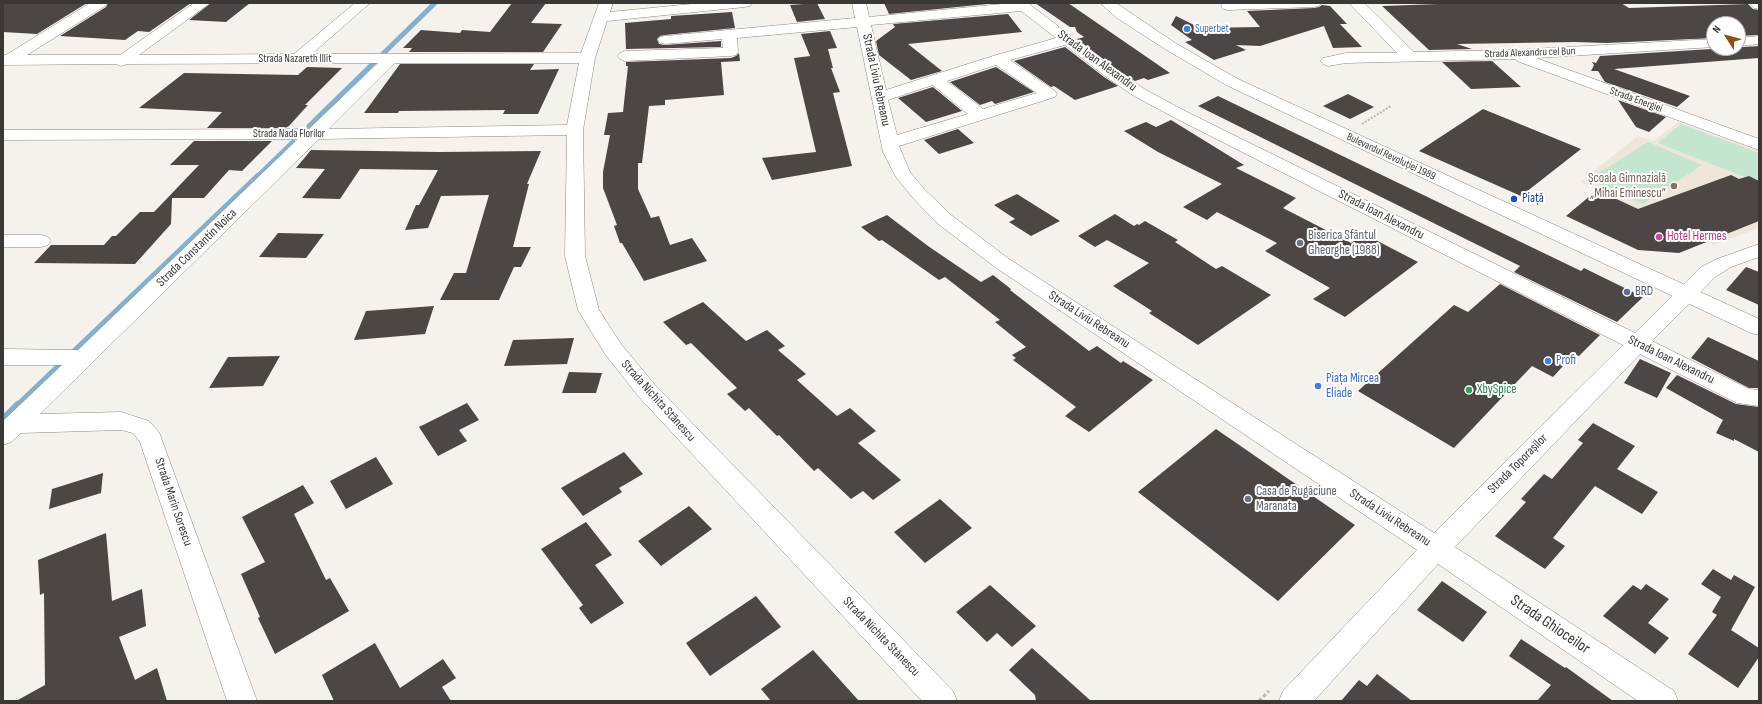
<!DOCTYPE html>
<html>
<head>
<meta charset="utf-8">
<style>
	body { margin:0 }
	#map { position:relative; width:1762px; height:704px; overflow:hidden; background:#f5f1ec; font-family:"Sofia Sans Condensed",sans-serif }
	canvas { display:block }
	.frame { position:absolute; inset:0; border:4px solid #393836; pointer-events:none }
	.north { position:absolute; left:1706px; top:16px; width:40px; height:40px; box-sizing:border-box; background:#fff; border:1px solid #b0afaf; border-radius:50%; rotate:306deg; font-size:11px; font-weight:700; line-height:16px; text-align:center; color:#393836 }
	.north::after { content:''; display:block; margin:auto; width:14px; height:18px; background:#8d5011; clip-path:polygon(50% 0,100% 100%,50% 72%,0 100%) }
</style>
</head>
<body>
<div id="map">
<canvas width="1762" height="704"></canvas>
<div class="frame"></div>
<div class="north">N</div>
</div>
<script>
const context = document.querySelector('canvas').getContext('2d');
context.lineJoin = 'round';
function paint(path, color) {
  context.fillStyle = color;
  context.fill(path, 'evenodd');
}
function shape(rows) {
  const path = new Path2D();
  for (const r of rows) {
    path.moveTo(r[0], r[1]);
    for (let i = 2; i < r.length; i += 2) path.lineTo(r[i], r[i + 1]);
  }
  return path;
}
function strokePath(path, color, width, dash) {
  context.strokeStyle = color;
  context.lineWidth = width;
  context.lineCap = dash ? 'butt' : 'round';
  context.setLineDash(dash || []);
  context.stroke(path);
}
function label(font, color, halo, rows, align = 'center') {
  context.font = font + ' "Sofia Sans Condensed",sans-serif';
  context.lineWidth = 4;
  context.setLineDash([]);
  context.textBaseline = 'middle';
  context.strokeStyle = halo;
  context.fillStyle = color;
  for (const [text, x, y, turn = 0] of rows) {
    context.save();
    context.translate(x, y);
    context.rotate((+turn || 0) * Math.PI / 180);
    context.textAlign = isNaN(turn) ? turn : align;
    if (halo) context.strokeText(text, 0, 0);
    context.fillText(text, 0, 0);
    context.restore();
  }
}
paint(shape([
	[1678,122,1759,151,1759,228,1714,245,1580,182,1638,136,1654,141]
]), '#eee5db');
paint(shape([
	[1681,124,1759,153,1759,181,1749,176,1745,177,1658,143],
	[1648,142,1702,165,1643,204,1589,179]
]), '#c4e5cf');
strokePath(shape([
	[309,126,435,3],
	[257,177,293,142]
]), '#83b0cc', 5);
strokePath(shape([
	[17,406,258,176]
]), '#83b0cc', 6);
strokePath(shape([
	[3,420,18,405]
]), '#83b0cc', 8);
paint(shape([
	[3,3,87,3,37,34,3,32],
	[108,3,191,3,149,32,138,31,125,40,60,36,106,7],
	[211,3,250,3,226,22,189,20],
	[512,3,546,3,531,23,562,24,543,52,409,52,412,48,403,48,421,30,460,33,462,30,490,32],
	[817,3,825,19,797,22,790,5],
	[884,3,997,3,889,14],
	[1035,3,1068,3,1170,73,1148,80,1144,78,1135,81,1116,69,1077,39,1084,37,1077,32,1075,27,1070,27],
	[1467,3,1621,3,1629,8,1748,4,1753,9,1759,10,1759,35,1738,36,1738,24,1714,24,1714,38,1607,43,1575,42,1457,44,1472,49,1429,50,1382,6],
	[1322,5,1330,6,1347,24,1340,24,1362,47,1333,48,1324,26,1260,46,1236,45,1246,50,1214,60,1185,42,1192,40,1171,25,1176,16,1200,28,1260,27,1247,11,1314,8,1319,7],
	[732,12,735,28,665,35,660,36,657,39,659,44,665,45,721,41,721,47,626,49,625,23,671,19,671,16],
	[1008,14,1022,32,908,44,942,71,911,80,879,55,876,41,895,27,893,24],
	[830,31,837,48,828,49,833,68,831,68,840,92,833,93,852,166,772,180,762,158,816,152,794,58,810,56,801,34],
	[1759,46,1759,58,1614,69,1690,96,1677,107,1605,82,1598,71,1591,71,1594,65,1592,62,1596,63,1600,56],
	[1065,47,1104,77,1118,86,1075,100,1054,86,1051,87,1014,61],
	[739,53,740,61,721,62,724,95,665,100,665,105,649,106,642,163,638,163,638,189,651,218,659,216,670,245,692,238,707,261,644,281,622,243,620,243,614,226,617,225,603,188,603,172,610,135,604,135,608,113,623,112,628,66,626,66,626,62,731,58,736,56],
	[1492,61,1521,87,1471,89,1442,62],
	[400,64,534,64,530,70,559,69,538,114,503,114,505,110,399,111,398,113,364,113],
	[307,67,342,68,305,105,308,105,289,126,285,128,207,128,222,112,139,108,184,73,298,75],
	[996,67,1034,92,995,104,992,101,980,105,950,82],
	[933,87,962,111,926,122,898,98],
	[1348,94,1374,107,1350,119,1323,106],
	[1218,96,1581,271,1584,268,1643,297,1617,322,1514,272,1520,266,1198,106],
	[1618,100,1666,117,1649,132,1636,127],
	[1483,109,1581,149,1521,196,1419,151],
	[1171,120,1244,165,1236,168,1296,198,1283,208,1351,243,1364,234,1418,262,1345,317,1313,299,1330,288,1265,251,1277,243,1217,212,1207,220,1183,207,1222,184,1158,152,1124,131,1146,122,1156,127],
	[958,129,974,143,939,154,924,140],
	[194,141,272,141,242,171,229,170,204,198,172,198,171,224,135,264,34,263,51,245,104,245,112,236,116,236,140,212,154,212,199,165,170,165],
	[311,150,439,152,541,151,527,184,529,184,513,247,531,247,521,267,514,267,499,300,440,300,454,273,466,273,489,195,441,196,428,228,405,230,416,205,419,205,438,170,360,169,340,199,302,198,325,169,296,168],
	[1731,175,1739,179,1749,176,1759,181,1759,221,1679,253,1638,250,1566,216,1597,190,1638,209],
	[1017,194,1060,221,1031,236,1009,222,1015,219,994,205],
	[1115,214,1134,226,1137,224,1139,225,1145,221,1178,240,1175,242,1216,269,1222,266,1271,295,1198,345,1149,313,1152,311,1113,286,1149,263,1107,240,1095,247,1078,236],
	[887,215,928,246,981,282,993,275,1011,289,1010,290,1089,351,1097,346,1121,363,1123,361,1153,380,1089,432,1065,416,1076,407,1013,360,1016,358,1012,355,1026,347,995,322,1000,320,945,277,939,280,882,240,879,241,861,227],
	[278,233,324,234,306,258,259,257],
	[1746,267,1759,272,1759,305,1726,290],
	[1500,284,1600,335,1579,356,1574,354,1553,377,1532,366,1454,448,1358,391,1454,305,1468,312],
	[703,302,746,341,767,330,785,346,778,350,806,374,797,380,837,416,850,408,876,431,858,443,901,480,873,500,863,491,851,499,818,468,814,471,779,435,777,436,749,408,745,411,727,394,737,388,691,343,686,345,663,322],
	[434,306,425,334,354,340,366,311],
	[1708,337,1759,361,1759,388,1749,388,1691,358],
	[574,338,567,364,504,366,513,340],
	[280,356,263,386,209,388,228,357],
	[1640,359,1671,373,1657,398,1624,383],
	[569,372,602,373,596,393,562,393],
	[1677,375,1736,404,1759,407,1759,452,1734,439,1734,441,1716,433,1723,420,1666,388],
	[467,403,479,420,459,430,467,441,438,456,419,427],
	[1593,423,1635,446,1617,469,1658,492,1642,514,1595,486,1553,538,1565,546,1545,569,1495,536,1526,502,1521,499,1544,474,1552,479,1583,443,1578,440],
	[1216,429,1355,525,1278,601,1138,492],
	[624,452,643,474,619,488,622,492,583,516,561,488],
	[376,457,393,484,346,509,330,481],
	[103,473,101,493,49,509,52,489],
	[303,485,314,503,294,514,326,580,330,578,349,611,275,654,258,618,260,617,241,574,265,562,242,517],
	[940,499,972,528,925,563,894,532],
	[689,506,712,529,661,566,638,541],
	[586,522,612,555,595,565,624,603,591,624,579,608,583,605,541,549],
	[106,533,112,601,142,589,146,626,119,637,135,680,157,668,167,701,16,701,45,685,44,593,40,595,38,560],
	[1713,569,1731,580,1734,575,1755,587,1731,630,1759,648,1759,657,1738,688,1688,654,1717,615,1712,612,1721,597,1701,584],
	[1442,581,1487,612,1463,642,1417,610],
	[1646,584,1669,599,1648,623,1669,638,1655,654,1603,616,1633,585,1641,590],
	[990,585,1036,626,1012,647,997,633,987,642,956,612],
	[756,596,781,627,710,676,686,643],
	[1521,639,1565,668,1566,667,1613,701,1537,701,1551,685,1509,656],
	[375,643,400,688,443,659,456,678,442,687,451,701,334,701,322,675],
	[1032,648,1091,701,1036,701,1035,695,1009,670],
	[813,650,859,701,771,701,761,689],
	[1377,674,1412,701,1341,701,1359,680,1367,686]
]), '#4c4745');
const minor = shape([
	[90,3,107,3,105,6,27,55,120,55,194,3,210,3,139,55,294,54,355,3,370,3,312,54,581,53,599,3,613,3,610,12,702,3,752,3,750,6,745,7,607,21,595,58,583,130,585,256,599,310,621,344,655,385,953,691,957,701,922,701,639,397,605,354,578,310,565,256,567,135,319,139,40,414,121,412,149,421,159,432,257,701,227,701,140,442,133,433,121,430,21,433,11,442,3,445,3,421,62,365,3,365,3,349,78,350,298,139,3,140,3,130,309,129,378,63,127,64,121,66,116,64,3,65,3,55,6,55,90,3],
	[395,63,579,63,567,125,329,129,395,63],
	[852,3,866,3,869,17,1012,3,1028,3,1115,70,1146,90,1187,112,1635,333,1701,267,1717,259,1759,244,1759,257,1731,267,1715,277,1652,341,1749,389,1759,390,1759,406,1737,403,1640,354,1455,547,1674,691,1678,701,1638,701,1438,564,1314,701,1279,701,1283,691,1417,550,995,267,937,223,913,198,896,177,883,152,857,27,737,38,738,52,736,55,731,56,625,61,620,59,617,56,620,53,625,51,723,48,722,39,665,44,660,43,658,40,660,37,665,36,855,18,852,3],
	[1021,11,1056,38,993,56,886,90,871,25,1021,11],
	[1065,45,1105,76,1134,96,1175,118,1623,345,1434,533,1009,259,951,215,925,190,910,172,899,146,1055,97,1057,94,1055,91,1010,60,1065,45],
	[996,65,1037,93,983,109,947,81,996,65],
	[933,85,968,114,897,135,888,100,933,85],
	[1223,3,1321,3,1319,6,1314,7,1228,10,1223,9,1221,6,1223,3],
	[1349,3,1364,3,1414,52,1513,50,1714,39,1714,47,1536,58,1759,139,1759,150,1517,61,1515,59,1346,63,1328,66,1323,64,1320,61,1323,58,1346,53,1397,53,1349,3],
	[1749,3,1759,3,1759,9,1754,8,1749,3],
	[1759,36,1759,44,1738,46,1738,38,1759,36],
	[3,235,41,235,48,237,51,241,48,245,41,247,3,247,3,235]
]);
const major = shape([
	[1100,3,1116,3,1175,43,1238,79,1759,319,1759,335,1751,333,1226,85,1165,49,1117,18,1100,3]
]);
strokePath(minor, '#8a8782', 1);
strokePath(major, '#8a8782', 1);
strokePath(shape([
	[1362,124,1391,106]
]), '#bab7b3', 2, [2, 1.5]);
strokePath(shape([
	[1259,701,1269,691]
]), '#bab7b3', 3, [3.5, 2.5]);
paint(minor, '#fff');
paint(major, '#fff');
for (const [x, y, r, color] of [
	[1187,29,4,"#3f7fe0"],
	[1674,186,4,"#8d6e63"],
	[1514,199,4,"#1a4fb4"],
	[1659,237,4,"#d1479c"],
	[1300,243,4,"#6b7280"],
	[1627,292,4,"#5c6f8a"],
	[1548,361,4,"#3f7fe0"],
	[1318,386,4,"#3f7fe0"],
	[1469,390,4,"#2e9e5b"],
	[1248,499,4,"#6b7280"]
]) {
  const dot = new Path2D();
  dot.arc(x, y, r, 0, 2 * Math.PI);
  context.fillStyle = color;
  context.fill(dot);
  strokePath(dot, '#fff', 1.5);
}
label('11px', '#366cbe', '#fff', [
	["Superbet",1195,29]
], 'left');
label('11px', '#393836', '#fff', [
	["Strada Alexandru cel Bun",1530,53,-2],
	["Strada Nazareth Illit",295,59],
	["Strada Energiei",1636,100,20],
	["Strada Nada Florilor",289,134],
	["Bulevardul Revoluției 1989",1391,157,25]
]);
label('13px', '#393836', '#fff', [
	["Strada Ioan Alexandru",1097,61,36],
	["Strada Liviu Rebreanu",876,80,78],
	["Strada Ioan Alexandru",1381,215,27],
	["Strada Constantin Noica",197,248,-44],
	["Strada Liviu Rebreanu",1089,320,33],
	["Strada Ioan Alexandru",1671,360,26],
	["Strada Nichita Stănescu",658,401,48],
	["Strada Toporașilor",1518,464,-45],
	["Strada Marin Sorescu",173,502,71],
	["Strada Liviu Rebreanu",1390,518,33],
	["Strada Nichita Stănescu",881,637,46]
]);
label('13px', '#785e54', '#fff', [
	["Școala Gimnazială",1666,179],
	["„Mihai Eminescu”",1666,194]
], 'right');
label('13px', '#164399', '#fff', [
	["Piață",1522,199]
], 'left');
label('13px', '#5b616d', '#fff', [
	["Biserica Sfântul",1308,236],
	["Gheorghe (1988)",1308,251],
	["Casa de Rugăciune",1256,492],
	["Maranata",1256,507]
], 'left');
label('13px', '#b23c85', '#fff', [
	["Hotel Hermes",1667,237]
], 'left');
label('13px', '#4e5e75', '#fff', [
	["BRD",1635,292]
], 'left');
label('13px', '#366cbe', '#fff', [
	["Profi",1556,361],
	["Piața Mircea",1326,379],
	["Eliade",1326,394]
], 'left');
label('13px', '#27864d', '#fff', [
	["XbySpice",1477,390]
], 'left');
label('16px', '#393836', '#fff', [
	["Strada Ghioceilor",1550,625,34]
]);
</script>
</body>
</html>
